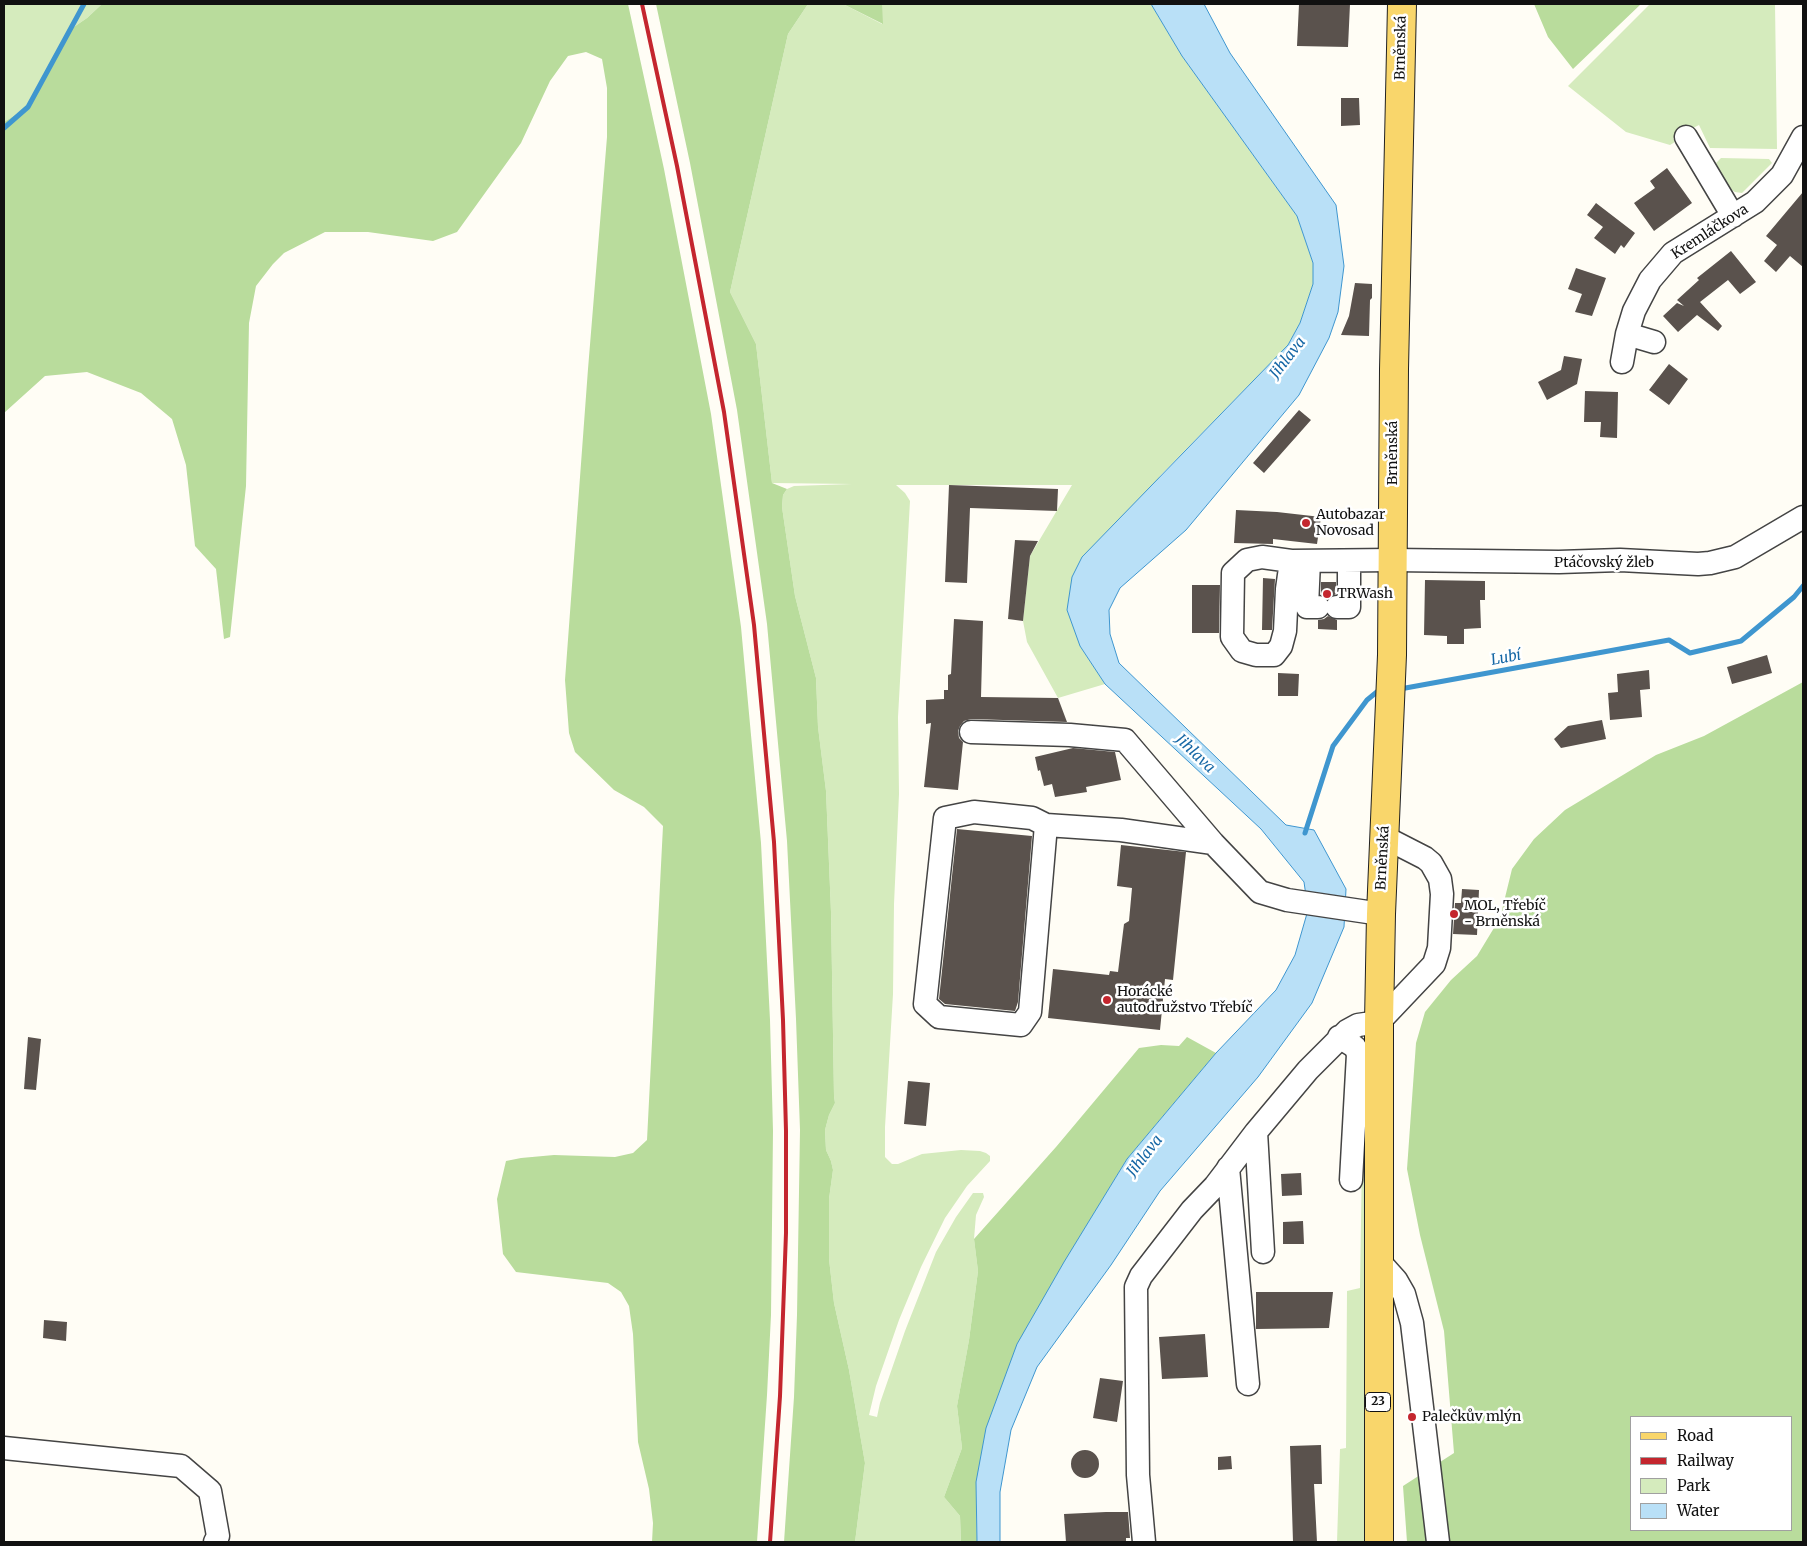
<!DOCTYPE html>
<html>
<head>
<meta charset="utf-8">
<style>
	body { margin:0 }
	#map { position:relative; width:1807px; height:1546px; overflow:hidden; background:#fffdf5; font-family:Merriweather,serif }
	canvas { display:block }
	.frame { position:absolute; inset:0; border:5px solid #111; pointer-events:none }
	.legend { position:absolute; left:1630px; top:1416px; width:162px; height:115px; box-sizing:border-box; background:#fff; border:1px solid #a0a0a0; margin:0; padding:6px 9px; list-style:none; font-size:15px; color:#111 }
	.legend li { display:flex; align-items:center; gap:10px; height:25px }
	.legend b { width:25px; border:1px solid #a0a0a0 }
</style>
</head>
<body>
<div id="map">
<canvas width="1807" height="1546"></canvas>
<div class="frame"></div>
<ul class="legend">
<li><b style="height:6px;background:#f9d66b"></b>Road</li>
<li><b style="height:6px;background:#c4262e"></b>Railway</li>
<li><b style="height:14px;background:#d5ebbd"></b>Park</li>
<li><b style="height:14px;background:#b9e0f7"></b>Water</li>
</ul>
</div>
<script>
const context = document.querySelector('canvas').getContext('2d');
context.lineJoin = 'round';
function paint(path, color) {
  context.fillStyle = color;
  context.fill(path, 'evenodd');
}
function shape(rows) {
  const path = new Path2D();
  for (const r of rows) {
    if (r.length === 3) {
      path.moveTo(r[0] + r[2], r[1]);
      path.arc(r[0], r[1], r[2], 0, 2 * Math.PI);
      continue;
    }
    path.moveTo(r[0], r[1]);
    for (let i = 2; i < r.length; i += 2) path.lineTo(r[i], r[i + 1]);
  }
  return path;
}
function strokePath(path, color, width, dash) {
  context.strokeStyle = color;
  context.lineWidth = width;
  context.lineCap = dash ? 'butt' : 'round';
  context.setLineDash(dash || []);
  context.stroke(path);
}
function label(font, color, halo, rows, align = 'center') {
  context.font = font + ' Merriweather,serif';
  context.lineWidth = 5;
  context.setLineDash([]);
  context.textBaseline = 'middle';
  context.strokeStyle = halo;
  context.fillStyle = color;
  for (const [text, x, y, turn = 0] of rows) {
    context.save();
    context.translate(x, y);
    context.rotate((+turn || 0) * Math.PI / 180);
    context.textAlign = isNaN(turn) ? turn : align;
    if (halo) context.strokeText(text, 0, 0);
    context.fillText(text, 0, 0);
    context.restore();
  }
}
paint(shape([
	[4,4,102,4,87,18,68,31,29,106,4,122],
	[808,4,843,4,882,24,882,4,1151,4,1182,56,1297,216,1313,263,1313,284,1300,323,1288,345,1160,476,1080,646,1105,684,1058,698,1027,642,1023,621,1030,556,1072,485,896,485,905,493,910,501,898,717,899,794,894,904,893,994,885,1127,885,1157,892,1164,898,1164,922,1154,961,1150,980,1151,986,1153,990,1156,990,1161,967,1186,945,1218,921,1267,899,1320,876,1386,869,1415,877,1417,880,1403,905,1331,936,1252,956,1217,973,1193,983,1193,984,1197,976,1215,974,1239,978,1271,969,1340,957,1406,962,1448,944,1497,960,1516,961,1542,855,1542,865,1463,849,1370,834,1303,829,1259,829,1199,833,1170,831,1161,826,1150,825,1130,829,1115,835,1103,834,1096,831,912,826,791,818,727,816,678,795,596,782,507,783,495,787,489,794,486,852,484,772,483,756,344,730,292,788,34],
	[1650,4,1775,4,1777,149,1710,148,1699,125,1673,138,1675,142,1670,145,1626,132,1568,86],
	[1721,158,1769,159,1772,163,1742,193,1735,192,1730,189,1716,163],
	[1368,1044,1369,1542,1337,1542,1340,1449,1346,1448,1347,1291,1360,1288,1362,1156]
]), '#d5ebbd');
paint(shape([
	[102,4,628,4,664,169,711,414,741,627,761,843,770,1020,773,1131,771,1315,767,1395,757,1542,652,1542,653,1523,649,1489,638,1442,633,1334,629,1306,621,1292,608,1283,516,1272,503,1254,497,1199,506,1161,521,1158,554,1155,615,1157,633,1153,647,1140,663,826,644,807,614,790,575,752,569,733,565,680,588,369,607,137,607,88,602,59,586,52,568,56,550,81,521,143,457,232,433,241,368,232,325,232,284,253,273,264,256,286,249,323,246,486,230,637,224,639,216,569,195,546,186,465,172,419,141,393,87,372,45,376,4,413,4,122,29,106,68,31,87,18],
	[656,4,808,4,788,34,730,292,756,344,772,483,787,489,783,495,782,507,795,596,816,678,818,727,826,791,831,912,834,1096,835,1103,829,1115,825,1130,826,1150,831,1161,833,1170,829,1199,829,1259,834,1303,849,1370,865,1463,855,1542,784,1542,794,1397,797,1315,800,1130,796,1019,787,841,767,624,737,410,690,163],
	[843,4,882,4,883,24],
	[1534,4,1641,4,1573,69,1548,37],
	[1803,682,1803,1542,1407,1542,1403,1486,1454,1453,1444,1331,1420,1235,1407,1169,1416,1043,1425,1012,1451,980,1477,956,1500,918,1512,869,1534,839,1565,810,1656,755,1704,736],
	[1631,1417,1791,1417,1791,1530,1631,1530],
	[1187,1037,1216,1053,1127,1159,1055,1278,976,1482,977,1542,961,1542,960,1516,944,1497,962,1448,957,1406,969,1340,978,1271,974,1239,1056,1147,1139,1048,1161,1045,1179,1046]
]), '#b9dc9c');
const water = shape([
	[1151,4,1204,4,1230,53,1336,205,1344,266,1338,312,1329,338,1299,395,1186,530,1120,588,1109,610,1110,634,1119,663,1286,825,1314,830,1346,889,1344,927,1312,1003,1258,1077,1160,1191,1111,1265,1037,1367,1011,1430,1000,1492,1000,1542,977,1542,976,1482,986,1428,1017,1344,1064,1262,1127,1159,1216,1053,1276,990,1295,955,1308,910,1304,882,1261,829,1105,684,1080,646,1067,610,1072,577,1082,557,1288,345,1300,323,1313,284,1313,263,1297,216,1182,56,1151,4]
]);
paint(water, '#b9e0f7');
strokePath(water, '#3f96cf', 1);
strokePath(shape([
	[4,128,28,107,84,4],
	[1400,689,1669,640,1690,653,1741,641,1794,597,1803,586],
	[1305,833,1333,746,1367,700,1378,691,1381,691]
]), '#3f96cf', 5);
paint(shape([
	[1299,4,1350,4,1348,47,1297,46],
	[1341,98,1359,98,1360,125,1341,126],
	[1667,168,1692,203,1654,231,1634,203,1655,188,1650,181],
	[1803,192,1803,267,1790,256,1776,272,1764,261,1777,245,1766,236],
	[1596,203,1635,233,1624,248,1621,245,1615,254,1594,238,1603,227,1587,215],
	[1731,251,1756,282,1740,294,1728,280,1700,302,1722,326,1718,331,1697,315,1678,332,1663,316,1677,303,1684,306,1677,300,1699,280,1697,278],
	[1576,268,1606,278,1592,316,1575,312,1582,294,1568,289],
	[1355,283,1372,284,1372,298,1370,300,1369,336,1341,335,1349,316],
	[1564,356,1582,359,1577,384,1547,400,1538,382,1561,370],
	[1669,364,1688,379,1669,405,1649,390],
	[1585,391,1618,392,1617,438,1600,437,1601,422,1584,422],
	[1299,410,1311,420,1264,473,1253,463],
	[949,485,1058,489,1057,511,970,508,967,583,945,582],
	[1236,510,1277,512,1321,517,1317,544,1273,539,1273,544,1234,543],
	[1015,540,1038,541,1030,556,1023,621,1008,619],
	[1263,578,1275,579,1272,630,1262,630],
	[1425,580,1485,581,1485,600,1480,600,1481,628,1464,629,1464,644,1447,644,1447,636,1424,635],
	[1321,582,1336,582,1336,594,1328,598,1321,595],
	[1192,585,1220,585,1219,633,1192,633],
	[1328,616,1337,620,1337,630,1318,629,1318,620,1324,619],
	[954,619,983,621,981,697,1058,698,1067,722,971,719,964,721,960,726,958,731,959,738,963,742,958,790,924,787,931,723,926,724,926,700,944,699,944,690,948,690,948,675,951,674],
	[1767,655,1772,673,1732,684,1727,667],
	[1649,670,1650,689,1640,690,1642,717,1610,720,1608,693,1618,692,1617,674],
	[1278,673,1299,674,1298,696,1278,696],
	[1602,720,1606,739,1561,748,1554,739,1568,726],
	[1073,748,1115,752,1121,780,1086,787,1087,792,1055,797,1052,784,1044,786,1040,770,1038,771,1035,757],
	[957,829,1032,836,1018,1002,1015,1011,945,1004,939,999],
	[1121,845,1186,852,1173,980,1165,979,1160,1030,1048,1018,1053,969,1109,975,1110,971,1118,972,1124,924,1129,921,1132,888,1117,886],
	[1462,889,1479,890,1477,935,1453,934,1455,903,1461,903],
	[28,1037,41,1039,36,1090,24,1089],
	[908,1081,930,1083,926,1126,904,1124],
	[1301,1173,1302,1195,1282,1196,1281,1174],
	[1303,1221,1304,1244,1283,1244,1283,1222],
	[1256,1292,1333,1292,1329,1328,1256,1329],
	[44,1320,67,1322,66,1341,43,1338],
	[1205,1334,1208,1377,1162,1379,1159,1337],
	[1100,1378,1123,1381,1117,1422,1093,1418],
	[1321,1445,1322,1484,1314,1484,1317,1542,1293,1542,1290,1446],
	[1085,1464,14],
	[1231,1456,1232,1469,1218,1470,1218,1457],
	[1106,1512,1128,1512,1130,1538,1126,1538,1126,1542,1066,1542,1064,1514]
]), '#5a524d');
const minor = shape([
	[1686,137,1733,216],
	[1627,334,1654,342],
	[1622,362,1627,334,1634,311,1650,280,1673,253,1755,202,1782,175,1803,137],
	[1291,561,1287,589,1285,631,1281,646,1274,655,1256,655,1242,651,1232,637,1233,573,1247,560,1262,557,1291,561,1393,560,1559,562,1620,560,1698,564,1710,563,1735,557,1803,517],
	[1309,561,1307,607,1318,607],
	[1337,607,1349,607,1349,561],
	[971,732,1070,735,1125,740,1213,843],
	[1046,825,1030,1012,1021,1025,939,1017,925,1004,945,818,974,812,1032,818,1046,825,1121,830,1213,843,1260,892,1287,900,1381,914],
	[1339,1037,1355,1047,1358,1054,1351,1180],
	[1256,1132,1263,1252],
	[1228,1168,1248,1384],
	[1379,1261,1396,1280,1404,1294,1412,1323,1438,1542],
	[4,1448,181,1466,210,1491,218,1536,215,1542],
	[1144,1542,1138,1475,1136,1287,1141,1276,1192,1210,1215,1186,1256,1132,1308,1070,1347,1031,1358,1025,1379,1022,1434,964,1439,948,1442,894,1440,879,1431,863,1425,858,1384,837]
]);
const major = shape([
	[1379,1542,1379,1022,1381,914,1392,655,1394,369,1402,4]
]);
strokePath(minor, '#444', 25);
strokePath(major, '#222', 30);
strokePath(minor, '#fff', 22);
strokePath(major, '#f9d66b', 28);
strokePath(shape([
	[642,4,677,166,724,412,754,625,774,842,783,1020,786,1131,786,1233,780,1396,770,1542]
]), '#c4262e', 4);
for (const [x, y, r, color] of [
	[1306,523,5,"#c4262e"],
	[1327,594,5,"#c4262e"],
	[1454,914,5,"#c4262e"],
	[1107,1000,5,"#c4262e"],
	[1412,1417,5,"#c4262e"]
]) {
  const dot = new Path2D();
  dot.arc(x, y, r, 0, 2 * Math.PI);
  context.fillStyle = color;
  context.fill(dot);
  strokePath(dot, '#fff', 2);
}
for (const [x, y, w] of [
	[1378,1402,25]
]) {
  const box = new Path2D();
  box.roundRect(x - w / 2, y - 9.5, w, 19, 4);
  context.fillStyle = '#fff';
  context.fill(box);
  strokePath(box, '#111', 1);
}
label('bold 12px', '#111', null, [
	["23",1378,1402]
]);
label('14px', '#111', '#fff', [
	["Brněnská",1401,48,-89],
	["Kremláčkova",1710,232,-33],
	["Brněnská",1393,453,-90],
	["Ptáčovský žleb",1604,563],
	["Brněnská",1383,858,-87]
]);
label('14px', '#111', '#fff', [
	["Autobazar",1316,515],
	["Novosad",1316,531],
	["TRWash",1337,594],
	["MOL, Třebíč",1464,906],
	["- Brněnská",1464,922],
	["Horácké",1117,992],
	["autodružstvo Třebíč",1117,1008],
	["Palečkův mlýn",1422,1417]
], 'left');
label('italic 15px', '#1768a6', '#fff', [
	["Jihlava",1288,358,-52],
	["Lubí",1506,658,-11],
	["Jihlava",1195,754,44],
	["Jihlava",1145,1156,-52]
]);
</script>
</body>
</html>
